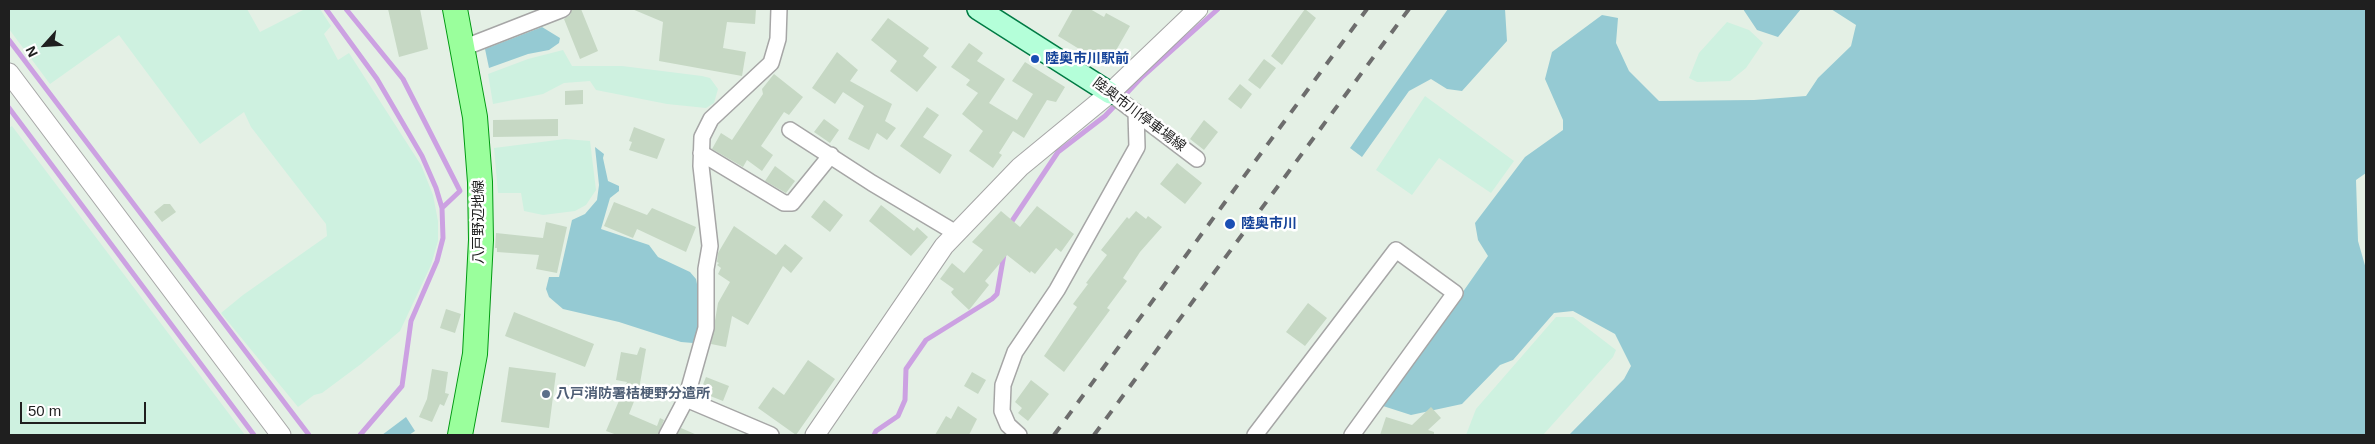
<!DOCTYPE html>
<html>
<head>
<meta charset="utf-8">
<style>
	body { margin:0 }
	#map { position:relative; width:2375px; height:444px; overflow:hidden; background:#e4f0e5; font-family:Arial,sans-serif }
	canvas { display:block }
	.frame { position:absolute; inset:0; border:10px solid #1f1f1f; pointer-events:none }
	.north { position:absolute; left:20px; top:20px; width:50px; height:50px; -webkit-text-stroke:4px #fff; paint-order:stroke; rotate:244deg; font-size:14px; font-weight:700; line-height:20px; text-align:center; color:#1f1f1f }
	.north::after { content:''; display:block; margin:auto; width:18px; height:22px; background:#1f1f1f; clip-path:polygon(50% 0,100% 100%,50% 72%,0 100%) }
	.scale { position:absolute; left:20px; top:402px; width:126px; height:22px; box-sizing:border-box; border:2px solid #1f1f1f; border-top:0; padding-left:6px; font-size:15px; line-height:18px; white-space:nowrap; color:#1f1f1f; -webkit-text-stroke:4px #fff; paint-order:stroke }
</style>
</head>
<body>
<div id="map">
<canvas width="2375" height="444"></canvas>
<div class="frame"></div>
<div class="north">N</div>
<div class="scale">50 m</div>
</div>
<script>
const context = document.querySelector('canvas').getContext('2d');
context.lineJoin = 'round';
function paint(path, color) {
  context.fillStyle = color;
  context.fill(path, 'evenodd');
}
function shape(rows) {
  const path = new Path2D();
  for (const r of rows) {
    path.moveTo(r[0], r[1]);
    for (let i = 2; i < r.length; i += 2) path.lineTo(r[i], r[i + 1]);
  }
  return path;
}
function strokePath(path, color, width, dash) {
  context.strokeStyle = color;
  context.lineWidth = width;
  context.lineCap = dash ? 'butt' : 'round';
  context.setLineDash(dash || []);
  context.stroke(path);
}
function label(font, color, halo, rows, align = 'center') {
  context.font = font + ' Arial,"Noto Sans JP",sans-serif';
  context.lineWidth = 5;
  context.setLineDash([]);
  context.textBaseline = 'middle';
  context.strokeStyle = halo;
  context.fillStyle = color;
  for (const [text, x, y, turn = 0] of rows) {
    context.save();
    context.translate(x, y);
    context.rotate((+turn || 0) * Math.PI / 180);
    context.textAlign = isNaN(turn) ? turn : align;
    if (halo) context.strokeText(text, 0, 0);
    context.fillText(text, 0, 0);
    context.restore();
  }
}
paint(shape([
	[9,9,247,9,260,32,305,9,320,9,331,26,324,34,338,60,349,53,421,165,433,195,438,221,438,241,431,265,400,331,361,364,322,393,314,395,298,407,221,313,243,295,327,236,326,224,251,127,244,112,200,144,119,35,50,84,9,29],
	[1727,22,1749,30,1763,43,1746,68,1730,81,1697,82,1689,78,1699,53],
	[563,50,572,66,622,66,702,76,710,78,718,89,714,103,706,108,667,104,596,90,590,81,564,83,543,94,493,104,488,74,528,59],
	[1425,96,1514,161,1491,193,1439,158,1412,195,1376,170],
	[12,126,245,435,9,435,9,128],
	[565,139,590,141,596,190,586,205,575,211,543,215,524,211,521,193,498,193,494,148],
	[1556,317,1573,317,1616,350,1613,357,1543,435,1466,435,1476,409]
]), '#cef1e0');
paint(shape([
	[1448,9,1505,9,1507,41,1462,91,1447,89,1431,79,1409,91,1362,157,1350,148],
	[1743,9,1801,9,1778,37,1757,30],
	[1831,9,2366,9,2366,173,2356,180,2358,241,2366,269,2366,435,1569,435,1624,379,1631,366,1615,334,1573,311,1554,313,1513,360,1500,365,1462,404,1411,415,1383,406,1488,256,1478,240,1475,223,1525,157,1563,130,1563,120,1545,79,1552,52,1602,15,1618,18,1616,43,1629,71,1659,101,1754,100,1806,96,1818,78,1851,46,1856,25],
	[542,27,560,38,559,43,549,50,528,54,489,68,485,49],
	[595,147,604,154,603,158,608,181,619,186,619,191,610,198,601,229,649,245,658,257,690,272,696,279,698,289,698,327,693,343,681,342,619,322,563,309,549,297,546,289,549,277,559,277,572,220,585,214,597,200,599,185],
	[406,417,415,431,409,435,382,435]
]), '#95cad3');
strokePath(shape([
	[326,9,377,79,422,156,436,188,442,208],
	[346,9,403,79,460,191,442,208,443,238,437,261,411,321,402,386,360,435],
	[9,40,309,435],
	[9,108,254,435],
	[1010,224,1058,152,1105,116,1141,78,1218,9],
	[874,435,876,431,898,416,905,400,906,369,926,340,992,299,997,294,1004,254]
]), '#cca1e2', 5);
paint(shape([
	[388,9,420,9,428,49,399,57],
	[572,9,581,9,598,51,580,59,564,19,570,15],
	[632,9,756,9,755,24,727,22,723,48,746,52,742,76,659,61,663,22],
	[1073,9,1090,9,1104,17,1106,13,1130,26,1107,66,1058,36],
	[1305,9,1316,18,1282,65,1271,56],
	[888,18,929,48,923,56,937,67,917,92,890,71,897,61,871,40],
	[969,43,983,53,977,61,1005,79,989,103,1017,120,1033,94,1012,81,1025,62,1065,87,1056,102,1047,100,1024,138,1013,131,999,153,1002,155,993,168,969,151,983,131,962,114,978,93,966,85,970,80,951,67],
	[837,52,858,70,850,81,892,104,885,121,896,128,887,140,877,133,869,150,848,139,864,106,843,92,835,104,812,88],
	[1264,59,1276,68,1260,89,1248,80],
	[774,74,803,97,789,115,784,112,761,146,773,155,762,171,747,160,743,167,712,149,721,133,732,140,763,94,762,89],
	[1240,84,1252,94,1241,109,1228,99],
	[583,90,583,104,565,105,565,91],
	[927,107,939,115,923,137,952,155,940,174,900,146],
	[558,119,558,136,493,137,493,120],
	[824,119,839,130,830,143,814,132],
	[1204,120,1218,132,1204,150,1190,139],
	[634,127,665,139,657,159,629,150,632,142,629,141],
	[1177,163,1202,183,1185,204,1160,184],
	[775,166,795,181,786,193,765,181],
	[824,200,843,215,830,232,811,217],
	[614,202,647,215,652,208,696,227,686,252,637,229,633,238,604,226],
	[164,204,170,204,176,212,162,222,154,212],
	[881,205,914,231,917,227,928,237,911,256,869,221],
	[1037,206,1074,234,1061,252,1056,248,1035,274,1031,271,1030,273,1007,255,985,281,989,285,969,310,953,295,951,292,954,289,940,279,952,263,964,273,983,250,972,242,1001,211,1020,227],
	[1136,211,1146,219,1148,216,1162,227,1140,252,1123,278,1127,281,1107,308,1110,310,1064,372,1044,356,1077,307,1073,304,1088,284,1086,283,1107,255,1101,250,1127,217,1129,219],
	[546,222,567,227,557,273,536,269,539,255,497,252,497,248,495,248,496,233,543,238],
	[734,226,776,255,785,244,803,258,791,273,783,266,748,325,732,316,726,347,711,344,718,303,730,282,718,274,721,268,717,265,719,263,717,262,718,253],
	[1308,303,1327,318,1305,346,1286,332],
	[446,309,461,314,455,333,440,328],
	[514,312,594,344,585,367,505,336],
	[640,347,646,349,639,389,629,414,657,426,660,418,664,420,658,435,617,435,606,431,627,382,616,380,621,352,637,355],
	[808,360,835,379,796,435,758,408,773,387,784,395],
	[509,367,556,373,549,428,501,422],
	[432,369,448,372,445,393,449,394,444,406,440,404,432,422,419,417,427,399],
	[972,372,986,380,978,394,964,386],
	[706,377,729,386,723,401,700,392],
	[1031,380,1049,394,1028,421,1018,413,1022,408,1015,402],
	[958,406,977,419,969,435,935,435,946,416,951,419],
	[1431,407,1441,418,1428,430,1434,432,1434,435,1380,435,1386,417,1412,425],
	[681,428,697,435,677,435]
]), '#c6d8c4');
const minor = shape([
	[463,48,563,9],
	[1110,93,1197,159],
	[790,130,872,183,956,233],
	[701,153,784,203,792,203,831,155],
	[686,399,771,435],
	[667,435,686,399,706,328,706,269,710,246,701,166,702,137,711,119,771,63,778,39,779,9],
	[1019,435,1008,425,1002,411,1003,385,1015,352,1057,290,1137,147,1136,112],
	[1255,435,1396,250,1455,293,1352,435]
]);
const tertiary = shape([
	[9,73,281,435],
	[815,435,944,246,1020,167,1110,93,1198,9]
]);
const secondary = shape([
	[978,9,1110,93]
]);
const primary = shape([
	[455,9,475,117,480,182,481,240,475,354,460,435]
]);
strokePath(minor, '#a6a6a6', 18);
strokePath(tertiary, '#a6a6a6', 21);
strokePath(secondary, '#007b44', 24);
strokePath(primary, '#009912', 26);
strokePath(minor, '#fff', 15);
strokePath(tertiary, '#fff', 19);
strokePath(secondary, '#b4ffd9', 21);
strokePath(primary, '#9aff9c', 24);
strokePath(shape([
	[1054,435,1367,9],
	[1094,435,1409,9]
]), '#6d6d6d', 4, [10, 10]);
for (const [x, y, r, color] of [
	[1035,59,5,"#1a4fb4"],
	[1230,224,6,"#1a4fb4"],
	[546,394,5,"#5c6f8a"]
]) {
  const dot = new Path2D();
  dot.arc(x, y, r, 0, 2 * Math.PI);
  context.fillStyle = color;
  context.fill(dot);
  strokePath(dot, '#fff', 2);
}
label('bold 14px', '#164399', '#fff', [
	["陸奥市川駅前",1045,59],
	["陸奥市川",1241,224]
], 'left');
label('14px', '#1f1f1f', '#fff', [
	["陸奥市川停車場線",1139,115,37],
	["八戸野辺地線",479,222,-90]
]);
label('bold 14px', '#4e5e75', '#fff', [
	["八戸消防署桔梗野分遣所",556,394]
], 'left');
</script>
</body>
</html>
